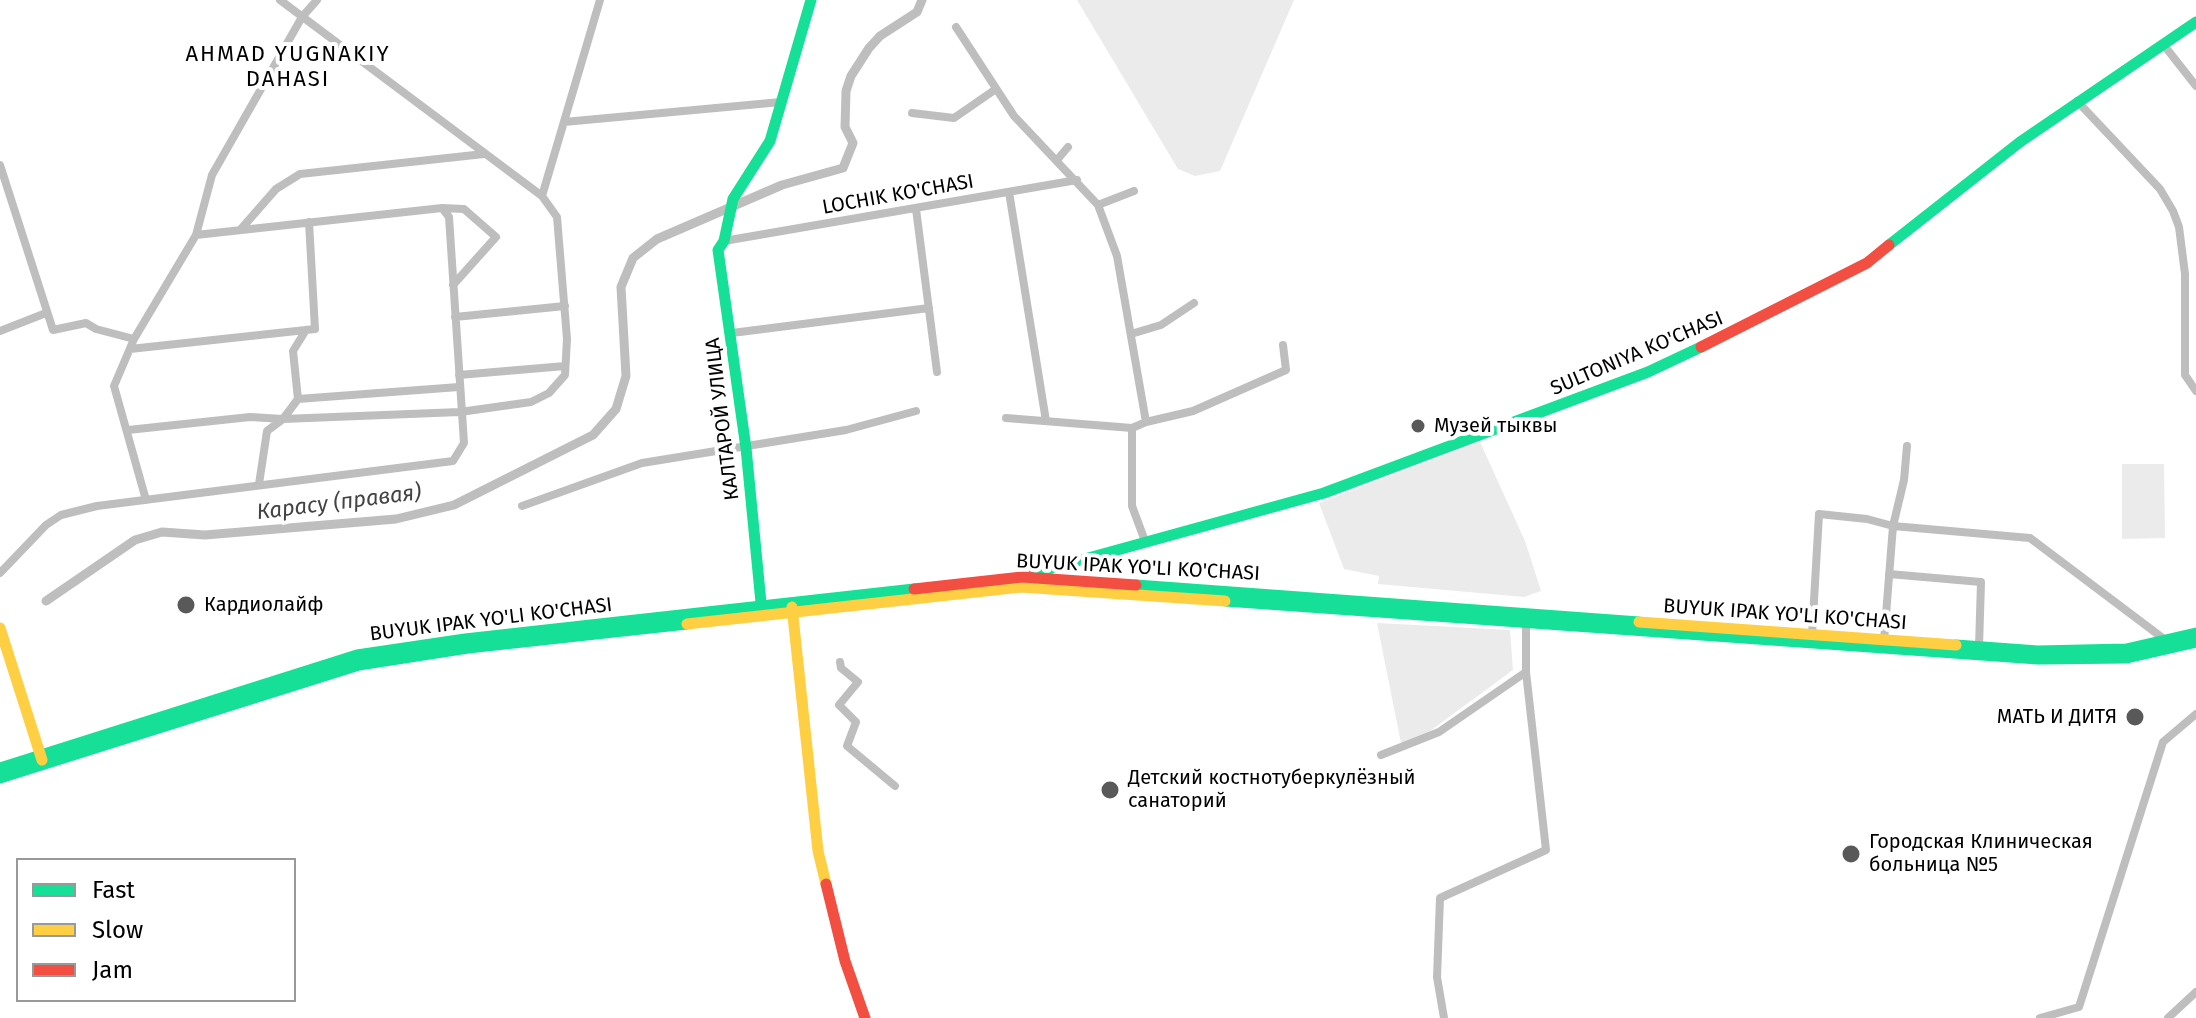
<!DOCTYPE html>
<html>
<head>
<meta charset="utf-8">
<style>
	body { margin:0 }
	#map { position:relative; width:2196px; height:1018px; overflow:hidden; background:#fff; font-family:"Fira Sans",sans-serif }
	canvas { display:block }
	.legend { position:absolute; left:16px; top:858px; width:280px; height:144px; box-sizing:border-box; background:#fff; border:2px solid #999; margin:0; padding:10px 14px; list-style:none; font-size:24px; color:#000 }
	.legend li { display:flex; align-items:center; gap:16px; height:40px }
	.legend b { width:40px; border:2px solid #999 }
</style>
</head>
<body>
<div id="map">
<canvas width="2196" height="1018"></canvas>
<ul class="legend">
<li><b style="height:10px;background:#16e098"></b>Fast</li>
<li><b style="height:10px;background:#ffcf43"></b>Slow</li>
<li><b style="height:10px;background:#f24e42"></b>Jam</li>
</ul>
</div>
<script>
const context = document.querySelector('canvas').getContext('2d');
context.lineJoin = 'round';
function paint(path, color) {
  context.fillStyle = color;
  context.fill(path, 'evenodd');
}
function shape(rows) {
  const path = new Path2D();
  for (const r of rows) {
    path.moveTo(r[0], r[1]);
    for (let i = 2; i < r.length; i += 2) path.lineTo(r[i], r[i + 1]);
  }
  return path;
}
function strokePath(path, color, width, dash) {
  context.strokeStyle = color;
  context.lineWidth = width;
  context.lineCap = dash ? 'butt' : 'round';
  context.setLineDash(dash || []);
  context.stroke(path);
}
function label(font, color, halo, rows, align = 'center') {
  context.font = font + ' "Fira Sans",sans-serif';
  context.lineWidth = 8;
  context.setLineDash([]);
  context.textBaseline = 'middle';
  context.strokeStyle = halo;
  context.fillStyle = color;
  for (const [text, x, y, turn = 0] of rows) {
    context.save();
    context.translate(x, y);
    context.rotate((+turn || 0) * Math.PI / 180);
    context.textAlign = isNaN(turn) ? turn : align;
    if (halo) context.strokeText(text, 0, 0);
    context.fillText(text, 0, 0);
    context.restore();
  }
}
paint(shape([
	[1077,0,1294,0,1220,171,1195,176,1178,169],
	[1480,442,1525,541,1541,591,1524,597,1378,584,1379,576,1344,569,1319,503],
	[2122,464,2164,464,2165,538,2122,539],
	[1377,623,1510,630,1513,670,1430,731,1401,743]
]), '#ebebeb');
strokePath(shape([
	[46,601,135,540,162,532,205,535,396,519,454,505,593,435,616,409,626,376,621,287,633,258,657,239,782,185,843,168,853,143,845,127,846,91,851,76,869,48,880,36,917,12,922,0]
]), '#bebebe', 9);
strokePath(shape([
	[956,27,1014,116,1098,205,1117,256,1146,422,1132,428,1132,506,1145,541],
	[2163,44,2196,86],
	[2077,101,2160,189,2173,211,2179,227,2185,274,2185,375,2196,391],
	[912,113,954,118,996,89],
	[564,122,781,102],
	[1057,160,1068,147],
	[0,165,53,330,86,323,96,329,134,339],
	[1009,192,1046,421],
	[542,196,600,0],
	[1098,205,1134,191],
	[442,208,464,209,496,237,453,285],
	[916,209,937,372],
	[241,229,276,189,300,174,484,154],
	[724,241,1077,180],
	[455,317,565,306],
	[0,331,46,313],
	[732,333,929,308],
	[1131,334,1161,325,1194,303],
	[130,349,315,329,309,222],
	[459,375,565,366],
	[298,399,293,351,306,330],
	[1006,418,1132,428],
	[1146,422,1193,411,1286,370,1283,345],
	[128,430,250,417,283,419,298,399,459,387],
	[259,484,267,431,283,419,460,412,531,402,549,393,565,375,567,339,557,217,542,196,280,0],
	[146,500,114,386,134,339,196,235,212,175,302,17,317,0],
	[522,506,642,463,846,430,916,411],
	[0,573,46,525,61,515,97,506,453,461,464,443,449,217,442,208,196,235],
	[1889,574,1981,582,1979,647],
	[1526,623,1526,672],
	[1812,635,1819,514,1867,519,1893,526,2030,538,2168,642],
	[1884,640,1893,526,1904,480,1907,446],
	[840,662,841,668,858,682,839,705,856,722,847,746,895,786],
	[1381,755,1439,732,1526,672,1546,850,1440,898,1437,977,1444,1018],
	[2040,1018,2079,1007,2163,742,2196,714],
	[2168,1018,2196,992]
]), '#bebebe', 8);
strokePath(shape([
	[1889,245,2020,142,2196,22],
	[1034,573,1324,493,1648,372,1701,347],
	[1136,585,1639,622],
	[1225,601,2038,659,2127,658,2196,642],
	[762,613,746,448,718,250,724,241,733,199,770,141,811,0],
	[1956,645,2038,651,2126,649,2196,633],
	[0,768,357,655,465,639,914,589],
	[0,778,359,665,468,648,687,624]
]), '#16e098', 11);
strokePath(shape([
	[792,607,818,851,826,884],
	[1639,622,1956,645],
	[687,624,1021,587,1225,601],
	[0,628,42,760]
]), '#ffcf43', 11);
strokePath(shape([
	[1701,347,1867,263,1889,245],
	[914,589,1022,577,1136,585],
	[826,884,845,961,865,1018]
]), '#f24e42', 11);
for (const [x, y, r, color] of [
	[1418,426,8,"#595959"],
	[186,605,10,"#595959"],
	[2135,717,10,"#595959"],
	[1110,790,10,"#595959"],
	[1851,854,10,"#595959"]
]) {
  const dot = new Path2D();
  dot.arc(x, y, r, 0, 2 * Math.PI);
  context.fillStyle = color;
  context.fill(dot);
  strokePath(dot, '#fff', 3);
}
label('20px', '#000', '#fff', [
	["LOCHIK KO'CHASI",898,195,-10],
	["SULTONIYA KO'CHASI",1637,354,-23],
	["КАЛТАРОЙ УЛИЦА",723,419,-97],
	["BUYUK IPAK YO'LI KO'CHASI",1138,568,3],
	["BUYUK IPAK YO'LI KO'CHASI",1785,615,4],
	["BUYUK IPAK YO'LI KO'CHASI",491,620,-7]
]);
label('20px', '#000', '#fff', [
	["Музей тыквы",1434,426],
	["Кардиолайф",204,605],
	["МАТЬ И ДИТЯ",2117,717,"right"],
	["Детский костнотуберкулёзный",1128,778],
	["санаторий",1128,801],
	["Городская Клиническая",1869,842],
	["больница №5",1869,865]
], 'left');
context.letterSpacing = '2px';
label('22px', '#000', '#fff', [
	["AHMAD YUGNAKIY",288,55],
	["DAHASI",288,80]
]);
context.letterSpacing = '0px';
label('italic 22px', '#434343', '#fff', [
	["Карасу (правая)",339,503,-7]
]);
</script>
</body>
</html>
